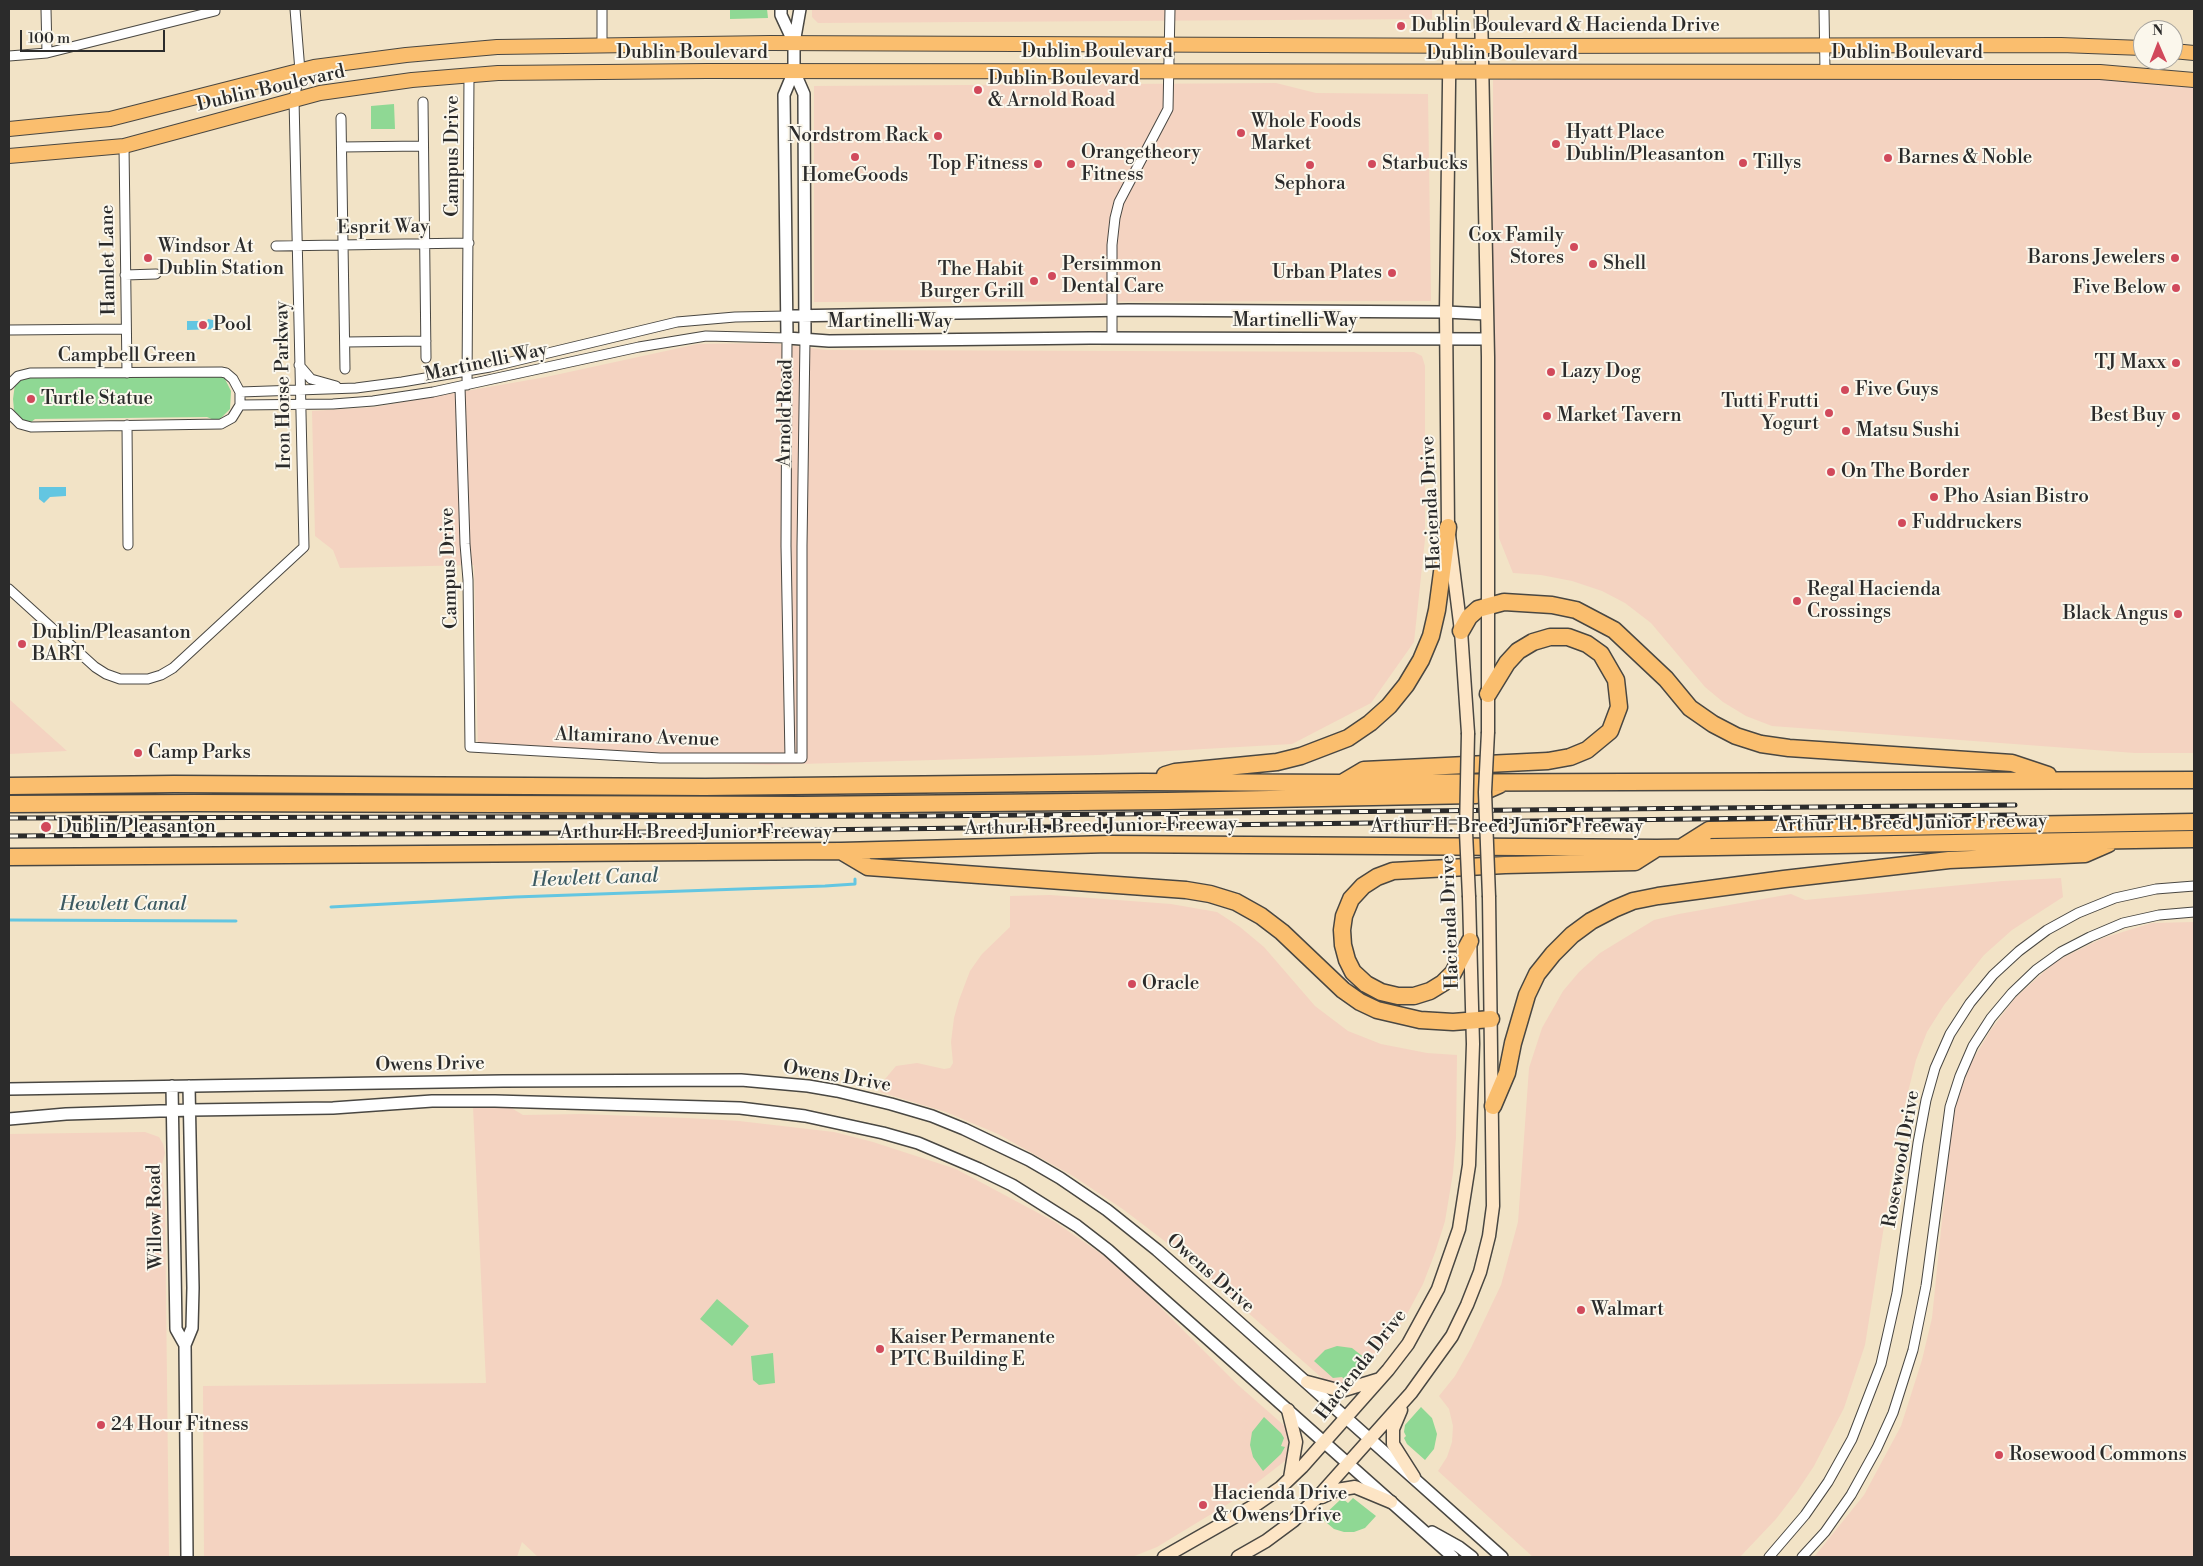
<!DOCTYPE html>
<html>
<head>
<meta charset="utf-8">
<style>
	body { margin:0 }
	#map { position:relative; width:2203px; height:1566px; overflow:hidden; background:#f2e3c6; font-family:"Libre Bodoni",serif }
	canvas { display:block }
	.frame { position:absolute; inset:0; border:10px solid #2b2b2b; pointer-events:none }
	.north { position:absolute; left:2133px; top:20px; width:50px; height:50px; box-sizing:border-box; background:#fbf7ec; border:1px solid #a8a59f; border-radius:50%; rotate:359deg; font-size:14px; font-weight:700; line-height:20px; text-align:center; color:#2b2b2b }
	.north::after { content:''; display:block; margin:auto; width:18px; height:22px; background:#d1495b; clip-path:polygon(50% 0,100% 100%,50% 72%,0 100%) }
	.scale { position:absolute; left:20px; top:30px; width:145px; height:22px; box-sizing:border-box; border:2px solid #2b2b2b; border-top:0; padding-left:6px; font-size:15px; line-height:18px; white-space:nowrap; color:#2b2b2b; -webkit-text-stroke:4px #fbf7ec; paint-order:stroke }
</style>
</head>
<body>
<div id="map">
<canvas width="2203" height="1566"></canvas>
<div class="frame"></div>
<div class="north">N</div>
<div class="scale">100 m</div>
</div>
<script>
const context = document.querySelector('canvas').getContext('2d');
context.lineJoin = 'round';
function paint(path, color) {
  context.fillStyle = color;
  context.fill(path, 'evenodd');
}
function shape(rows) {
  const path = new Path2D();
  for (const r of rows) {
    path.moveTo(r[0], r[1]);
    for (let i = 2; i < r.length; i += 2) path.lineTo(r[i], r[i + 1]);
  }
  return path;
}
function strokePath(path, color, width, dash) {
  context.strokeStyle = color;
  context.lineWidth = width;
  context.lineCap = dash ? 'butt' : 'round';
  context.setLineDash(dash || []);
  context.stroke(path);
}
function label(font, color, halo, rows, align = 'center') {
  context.font = font + ' "Libre Bodoni",serif';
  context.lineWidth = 4;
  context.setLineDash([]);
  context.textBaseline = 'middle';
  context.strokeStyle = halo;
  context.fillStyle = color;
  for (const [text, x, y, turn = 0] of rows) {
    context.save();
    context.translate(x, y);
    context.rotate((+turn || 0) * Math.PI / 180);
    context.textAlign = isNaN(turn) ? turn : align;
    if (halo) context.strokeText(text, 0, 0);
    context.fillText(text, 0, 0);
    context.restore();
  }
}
paint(shape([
	[812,9,1432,9,1432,19,818,23,812,17],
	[1726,78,2132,80,2194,86,2194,753,2135,753,1772,726,1746,716,1723,702,1705,687,1651,623,1625,603,1602,591,1572,581,1541,575,1513,573,1499,538,1493,325,1493,80],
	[1276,83,1316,93,1428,94,1431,301,814,302,814,86],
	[771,343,827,350,1414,352,1422,356,1425,366,1425,539,1414,642,1371,703,1292,744,1098,755,768,765,478,753,474,565,340,568,333,550,315,536,312,411,375,407,546,377,698,344],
	[9,699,67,751,9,754],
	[2061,878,2063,897,2012,930,1984,955,1944,1005,1927,1032,1916,1060,1901,1120,1865,1345,1844,1408,1814,1466,1796,1493,1776,1519,1740,1557,1533,1557,1438,1471,1447,1457,1452,1442,1453,1426,1449,1409,1439,1396,1455,1376,1471,1348,1501,1285,1518,1222,1529,1068,1542,1028,1563,991,1579,972,1600,953,1654,920,1679,914,1791,894,1805,900,2003,881],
	[1050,895,1171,904,1217,912,1240,927,1264,947,1315,1006,1348,1031,1381,1044,1427,1053,1457,1055,1456,1138,1453,1173,1445,1221,1436,1250,1423,1284,1406,1316,1392,1338,1354,1383,1347,1386,1330,1385,1179,1252,1124,1210,1073,1176,998,1134,946,1112,880,1092,885,1079,896,1066,917,1063,944,1069,950,1068,953,1063,951,1042,954,1018,959,1000,970,971,982,954,1010,927,1010,896],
	[2194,922,2194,1557,1814,1557,1864,1495,1901,1426,1922,1360,1932,1318,1950,1142,1956,1103,1971,1063,1990,1031,2015,998,2056,961,2103,938,2152,923],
	[508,1106,523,1115,581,1114,687,1118,739,1121,834,1132,873,1142,956,1169,1055,1222,1103,1255,1141,1288,1238,1385,1287,1428,1293,1438,1290,1457,1236,1499,1157,1547,1132,1557,538,1557,522,1542,517,1557,204,1557,203,1386,486,1383,473,1107],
	[145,1132,159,1137,163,1144,165,1153,162,1165,165,1205,169,1557,9,1557,9,1134]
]), '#f4d3c1');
paint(shape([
	[730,9,767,9,768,18,730,19],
	[394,104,395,129,371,129,371,106],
	[212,374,224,377,231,391,230,409,220,419,214,420,207,417,35,419,30,423,19,419,14,410,13,399,15,384,18,380,33,377,35,378,208,377],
	[717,1299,749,1326,732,1346,700,1319],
	[1337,1346,1352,1348,1366,1359,1351,1375,1344,1379,1342,1377,1333,1378,1314,1361,1325,1350],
	[773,1353,775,1383,759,1385,753,1380,751,1356],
	[1421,1407,1432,1418,1437,1434,1434,1449,1425,1460,1407,1444,1404,1438,1406,1436,1404,1432,1405,1425],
	[1264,1417,1281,1433,1284,1438,1281,1446,1285,1447,1281,1454,1263,1471,1253,1457,1250,1445,1252,1432],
	[1353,1498,1376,1516,1365,1528,1354,1532,1344,1532,1334,1529,1321,1518,1340,1500,1343,1499,1348,1503]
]), '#8fd894');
paint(shape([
	[208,319,218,321,218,329,187,330,187,321,207,321],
	[39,487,66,487,66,496,50,497,44,503,39,499]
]), '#63c6e1');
strokePath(shape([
	[331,907,515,897,825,886,855,884,855,879],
	[9,920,236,921]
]), '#63c6e1', 3);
const minor = shape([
	[46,9,47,53],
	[602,9,602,45],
	[1824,9,1825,71],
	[9,56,47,53,215,11,215,9],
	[423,102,426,358],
	[341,118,345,369],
	[124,146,127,373],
	[342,147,423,146],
	[276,246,469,243],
	[125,275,156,274],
	[9,330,126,329],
	[1112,338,1112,245,1115,218,1119,202,1168,109,1170,9],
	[345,342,426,341],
	[299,365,311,379,336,386],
	[9,385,18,376,30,373,221,372,226,373,233,379,240,392,240,405,232,418,221,424,31,427,20,424,9,413],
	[467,385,469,76],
	[460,387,465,544,468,580,470,747,660,758,802,758,802,546,805,339],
	[240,392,356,388,402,382,490,367,677,322,735,317,787,316],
	[240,405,333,404,373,401,433,392,639,347,706,336,787,338,786,546,790,758],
	[127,425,128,545],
	[9,589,95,667,106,674,120,679,148,679,161,675,173,668,304,547,294,99,300,71,295,9],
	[1769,1557,1805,1515,1828,1482,1852,1439,1881,1364,1897,1293,1918,1143,1926,1100,1935,1068,1950,1034,1970,1003,1993,975,2019,951,2047,930,2078,913,2115,898,2156,889,2194,886],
	[1802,1557,1825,1532,1851,1495,1877,1448,1893,1413,1913,1350,1926,1286,1950,1107,1960,1076,1973,1046,1991,1018,2012,993,2036,970,2061,952,2090,937,2123,923,2159,915,2194,912]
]);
const tertiary = shape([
	[781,9,781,15,794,43],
	[800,9,794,43,794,71,784,95,787,338,829,341,1090,338,1487,339],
	[794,71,804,94,805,339],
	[787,316,1128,310,1446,312,1486,314],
	[172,1086,176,1329,185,1345],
	[9,1089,503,1081,741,1080,808,1086,837,1091,891,1104,932,1116,964,1129,1029,1160,1060,1178,1107,1210,1157,1250,1224,1309,1502,1557],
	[9,1119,66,1114,191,1110,333,1108,432,1101,495,1101,740,1108,805,1116,883,1133,918,1143,979,1169,1012,1185,1077,1226,1108,1250,1453,1557],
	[1432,1532,1459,1547,1472,1557],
	[187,1557,185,1345,192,1328,193,1288,189,1086]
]);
const secondary = shape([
	[1450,9,1446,312,1448,527,1461,631,1468,733],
	[1481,9,1488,357,1488,732],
	[1307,1382,1341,1391,1380,1379],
	[1288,1410,1296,1442,1290,1478],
	[1401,1410,1393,1429,1393,1444,1414,1477],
	[1322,1497,1337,1490,1355,1487,1391,1502],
	[1164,1557,1257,1504,1280,1488,1302,1467,1388,1370,1408,1344,1438,1289,1459,1229,1469,1165,1473,1044,1469,897],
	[1238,1557,1266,1541,1293,1521,1318,1497,1411,1393,1452,1336,1467,1305,1480,1272,1489,1236,1493,1206,1489,897]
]);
const primary = shape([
	[2173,51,2194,53],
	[9,129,110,119,314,67,406,55,497,47,770,43,1508,46,2061,45,2143,48],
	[9,156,124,146,320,93,412,80,498,73,707,71,1993,72,2100,72,2194,80]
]);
const motorway = shape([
	[1461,631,1469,617,1478,609,1504,602,1552,605,1576,610,1614,630,1666,679,1690,708,1713,724,1736,736,1761,744,1789,748,2012,763,2048,775],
	[1165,775,1175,772,1277,762,1301,756,1348,738,1370,723,1389,706,1406,685,1421,660,1431,636,1437,610,1448,527],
	[1342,783,1364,770,1548,761,1570,757,1587,750,1610,731,1619,707,1616,680,1601,654,1587,644,1568,637,1550,637,1533,642,1518,651,1507,663,1488,694],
	[9,786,174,784,705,787,1142,782,1342,783,2194,780],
	[9,804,194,803,801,805,1167,801,1476,795,1499,785],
	[1682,847,1709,830,2194,822],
	[841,851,868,867,1186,890,1210,894,1236,902,1261,916,1282,932,1343,990,1360,1002,1377,1010,1420,1020,1453,1022,1491,1019],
	[9,857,841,851,1110,844,1657,848,2194,839],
	[1470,941,1453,973,1443,983,1430,991,1414,996,1398,996,1381,992,1366,984,1353,972,1347,960,1343,945,1342,930,1344,916,1351,899,1363,886,1377,877,1393,871,1505,865,1635,862,1657,848],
	[1493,1106,1507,1073,1513,1043,1527,995,1537,974,1553,954,1572,935,1591,921,1614,909,1633,901,1658,896,1784,879,1949,860,2085,854,2108,844]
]);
strokePath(minor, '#494742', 11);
strokePath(tertiary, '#494742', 14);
strokePath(secondary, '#494742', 15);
strokePath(primary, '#494742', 16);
strokePath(motorway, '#494742', 19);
strokePath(minor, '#fff', 9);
strokePath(tertiary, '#fff', 11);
strokePath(secondary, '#fde5c5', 12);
strokePath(primary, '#fabe6e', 14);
strokePath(motorway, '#fabe6e', 16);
const rail = shape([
	[9,818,921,816,2015,805],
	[9,836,566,833,2015,815]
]);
strokePath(rail, '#2b2b2b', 5);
strokePath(rail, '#fbf7ec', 3, [9]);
const secondaryBridge = shape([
	[1488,732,1485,792,1489,897],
	[1468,733,1466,832,1469,897]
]);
strokePath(secondaryBridge, '#494742', 15, []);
strokePath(secondaryBridge, '#fde5c5', 12);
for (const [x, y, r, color] of [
	[1401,26,5,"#d1495b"],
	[978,90,5,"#d1495b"],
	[1241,133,5,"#d1495b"],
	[938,136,5,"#d1495b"],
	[1556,144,5,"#d1495b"],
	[855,157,5,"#d1495b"],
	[1888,158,5,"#d1495b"],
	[1743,163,5,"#d1495b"],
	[1038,164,5,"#d1495b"],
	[1071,164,5,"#d1495b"],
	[1372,164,5,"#d1495b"],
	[1310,165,5,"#d1495b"],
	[1574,247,5,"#d1495b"],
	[148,258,5,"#d1495b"],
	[2175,258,5,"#d1495b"],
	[1593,264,5,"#d1495b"],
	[1392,273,5,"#d1495b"],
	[1052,276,5,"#d1495b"],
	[1034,281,5,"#d1495b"],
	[2176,288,5,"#d1495b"],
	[203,325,5,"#d1495b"],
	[2176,363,5,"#d1495b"],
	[1551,372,5,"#d1495b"],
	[1845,390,5,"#d1495b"],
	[31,399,5,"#d1495b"],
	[1829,413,5,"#d1495b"],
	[1547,416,5,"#d1495b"],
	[2176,416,5,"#d1495b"],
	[1846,431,5,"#d1495b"],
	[1831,472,5,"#d1495b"],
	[1934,497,5,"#d1495b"],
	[1902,523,5,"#d1495b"],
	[1797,601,5,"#d1495b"],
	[2178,614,5,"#d1495b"],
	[22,644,5,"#d1495b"],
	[138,753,5,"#d1495b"],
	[46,827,6,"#d1495b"],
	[1132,984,5,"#d1495b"],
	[1581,1310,5,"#d1495b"],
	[880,1349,5,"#d1495b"],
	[101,1425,5,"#d1495b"],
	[1999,1455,5,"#d1495b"],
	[1203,1505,5,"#d1495b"]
]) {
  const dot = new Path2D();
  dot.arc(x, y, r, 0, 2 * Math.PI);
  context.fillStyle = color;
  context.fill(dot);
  strokePath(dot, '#fbf7ec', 2);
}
label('19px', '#2b2b2b', '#fbf7ec', [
	["Dublin Boulevard & Hacienda Drive",1411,26],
	["Dublin Boulevard",988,79],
	["& Arnold Road",988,101],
	["Whole Foods",1251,122],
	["Market",1251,144],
	["Hyatt Place",1566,133],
	["Dublin/Pleasanton",1566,155],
	["Nordstrom Rack",928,136,"right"],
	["Orangetheory",1081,153],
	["Fitness",1081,175],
	["Barnes & Noble",1898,158],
	["Tillys",1753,163],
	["Top Fitness",1028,164,"right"],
	["Starbucks",1382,164],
	["HomeGoods",855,176,"center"],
	["Sephora",1310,184,"center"],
	["Cox Family",1564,236,"right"],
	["Stores",1564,258,"right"],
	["Windsor At",158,247],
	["Dublin Station",158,269],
	["Barons Jewelers",2165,258,"right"],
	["Shell",1603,264],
	["Persimmon",1062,265],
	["Dental Care",1062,287],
	["The Habit",1024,270,"right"],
	["Burger Grill",1024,292,"right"],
	["Urban Plates",1382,273,"right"],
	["Five Below",2166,288,"right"],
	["Pool",213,325],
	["TJ Maxx",2166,363,"right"],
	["Lazy Dog",1561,372],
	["Five Guys",1855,390],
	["Turtle Statue",41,399],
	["Tutti Frutti",1819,402,"right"],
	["Yogurt",1819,424,"right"],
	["Market Tavern",1557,416],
	["Best Buy",2166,416,"right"],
	["Matsu Sushi",1856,431],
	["On The Border",1841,472],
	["Pho Asian Bistro",1944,497],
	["Fuddruckers",1912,523],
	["Regal Hacienda",1807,590],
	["Crossings",1807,612],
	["Black Angus",2168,614,"right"],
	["Dublin/Pleasanton",32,633],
	["BART",32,655],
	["Camp Parks",148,753],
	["Dublin/Pleasanton",57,827],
	["Oracle",1142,984],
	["Walmart",1591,1310],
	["Kaiser Permanente",890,1338],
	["PTC Building E",890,1360],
	["24 Hour Fitness",111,1425],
	["Rosewood Commons",2009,1455],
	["Hacienda Drive",1213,1494],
	["& Owens Drive",1213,1516]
], 'left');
label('19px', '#2b2b2b', '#fbf7ec', [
	["Dublin Boulevard",1097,52],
	["Dublin Boulevard",692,53],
	["Dublin Boulevard",1907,53],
	["Dublin Boulevard",1502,54],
	["Dublin Boulevard",271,89,-13],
	["Campus Drive",453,156,-90],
	["Esprit Way",383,228,-1],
	["Hamlet Lane",109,260,-91],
	["Martinelli Way",1295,321],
	["Martinelli Way",890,322],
	["Campbell Green",127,356],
	["Martinelli Way",486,363,-12],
	["Iron Horse Parkway",284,385,-91],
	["Arnold Road",786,413,-89],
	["Hacienda Drive",1432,503,-93],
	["Campus Drive",450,568,-92],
	["Altamirano Avenue",637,738,2],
	["Arthur H. Breed Junior Freeway",1911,824,-1],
	["Arthur H. Breed Junior Freeway",1101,827,-1],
	["Arthur H. Breed Junior Freeway",1507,827],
	["Arthur H. Breed Junior Freeway",696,833],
	["Hacienda Drive",1451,922,-92],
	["Owens Drive",430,1065,-1],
	["Owens Drive",837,1077,10],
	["Rosewood Drive",1902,1159,-80],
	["Willow Road",156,1217,-91],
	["Owens Drive",1210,1274,41],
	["Hacienda Drive",1362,1365,-52]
]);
label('italic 20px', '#3c5a62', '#fbf7ec', [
	["Hewlett Canal",595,879,-2],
	["Hewlett Canal",123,905]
]);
</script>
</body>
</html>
